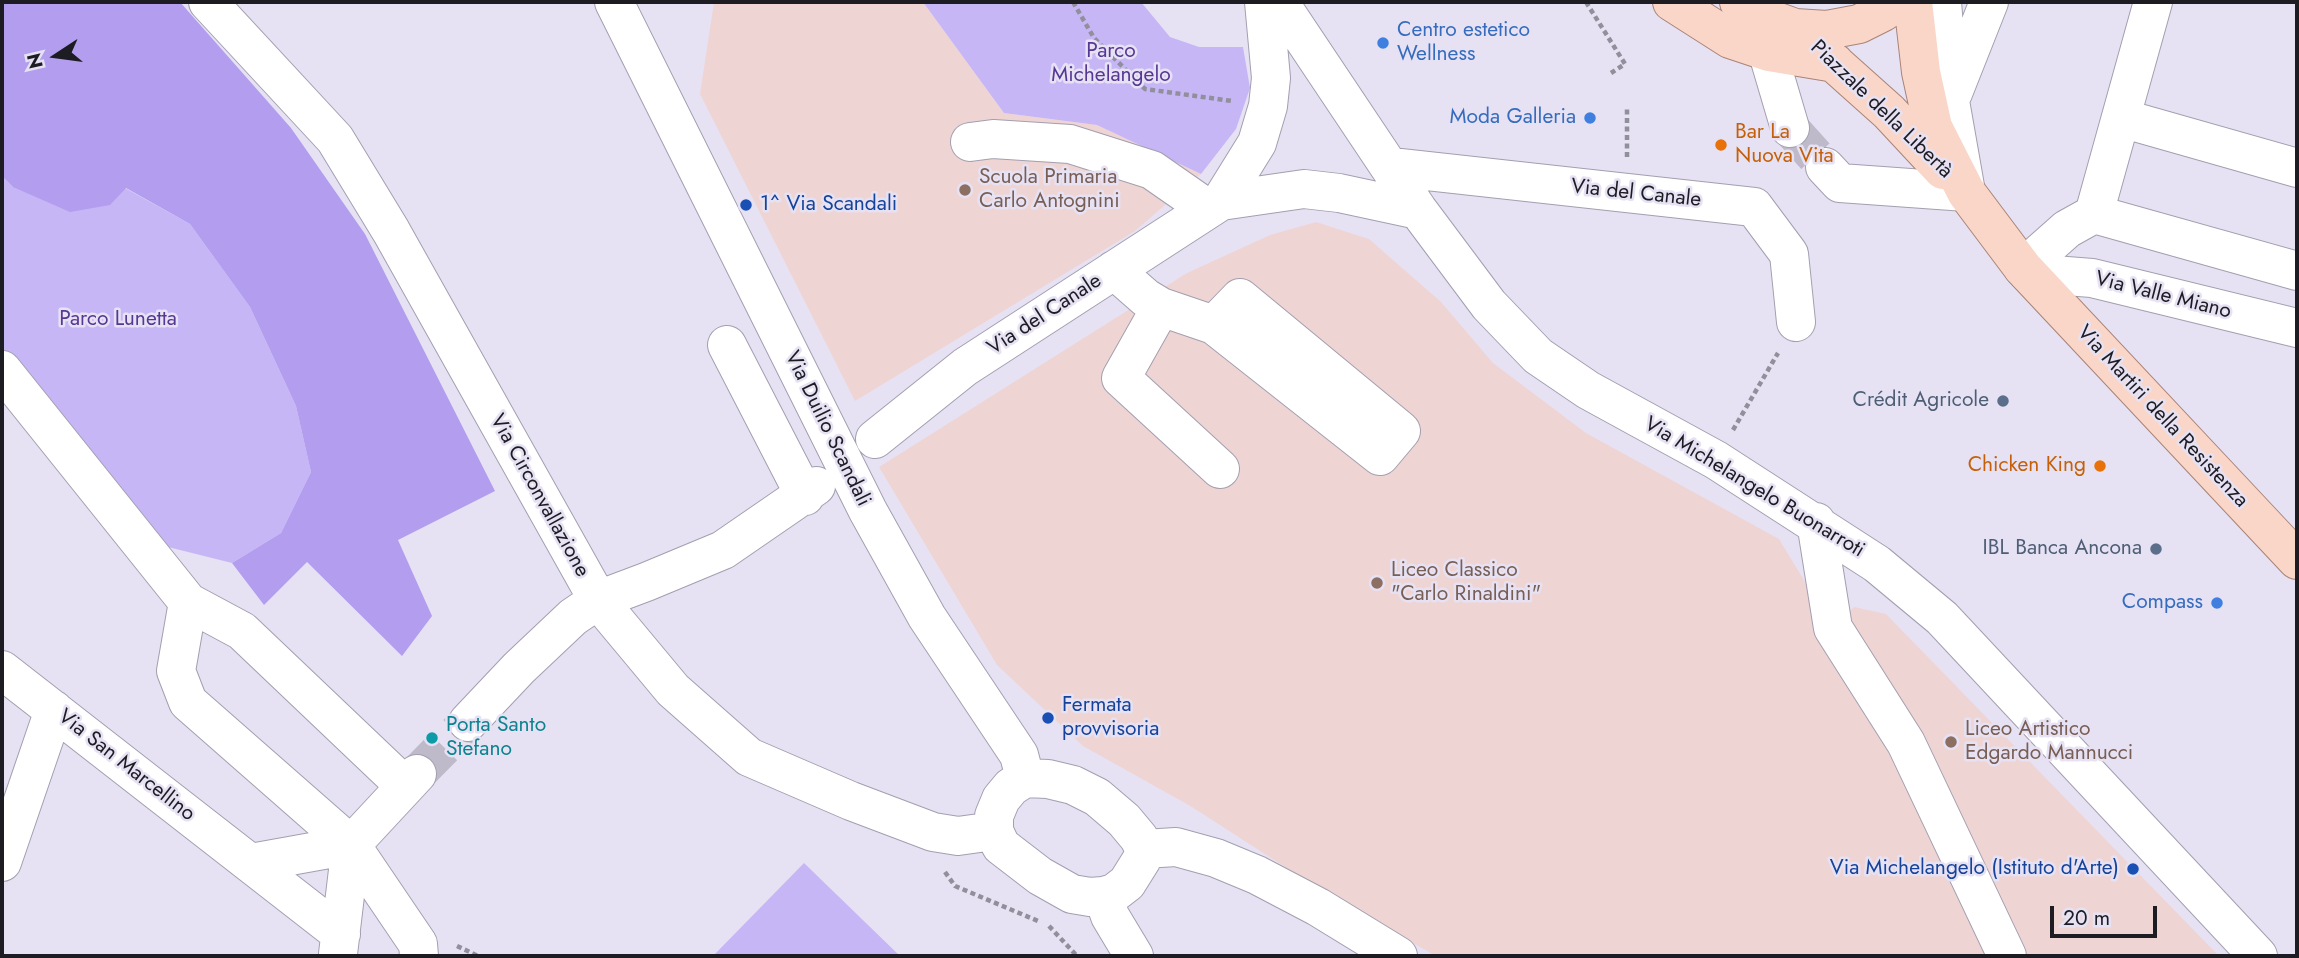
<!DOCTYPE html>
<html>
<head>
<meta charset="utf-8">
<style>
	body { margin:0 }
	#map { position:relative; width:2299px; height:958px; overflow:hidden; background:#e6e2f4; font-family:Jost,sans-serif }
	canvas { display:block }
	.frame { position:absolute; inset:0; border:4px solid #1d1c22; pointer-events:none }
	.north { position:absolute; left:21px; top:21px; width:70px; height:70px; -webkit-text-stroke:5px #e6e2f4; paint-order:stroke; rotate:257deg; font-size:19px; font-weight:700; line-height:28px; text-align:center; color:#1d1c22 }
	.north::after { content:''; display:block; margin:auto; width:24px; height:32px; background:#1d1c22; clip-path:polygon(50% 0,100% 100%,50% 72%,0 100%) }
	.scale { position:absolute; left:2050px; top:906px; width:107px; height:32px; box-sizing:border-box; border:4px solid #1d1c22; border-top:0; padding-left:9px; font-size:21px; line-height:24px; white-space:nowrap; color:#1d1c22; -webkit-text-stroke:5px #e6e2f4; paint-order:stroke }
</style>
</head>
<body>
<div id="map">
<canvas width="2299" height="958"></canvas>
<div class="frame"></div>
<div class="north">N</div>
<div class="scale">20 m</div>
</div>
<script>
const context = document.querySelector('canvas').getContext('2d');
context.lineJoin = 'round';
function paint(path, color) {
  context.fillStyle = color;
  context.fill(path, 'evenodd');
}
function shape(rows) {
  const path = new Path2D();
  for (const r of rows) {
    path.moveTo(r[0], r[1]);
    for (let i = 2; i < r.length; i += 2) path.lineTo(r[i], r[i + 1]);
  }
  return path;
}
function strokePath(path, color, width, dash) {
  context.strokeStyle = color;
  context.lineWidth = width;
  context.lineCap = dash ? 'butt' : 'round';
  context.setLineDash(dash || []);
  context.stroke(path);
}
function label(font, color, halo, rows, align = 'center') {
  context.font = font + ' Jost,sans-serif';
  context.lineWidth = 5;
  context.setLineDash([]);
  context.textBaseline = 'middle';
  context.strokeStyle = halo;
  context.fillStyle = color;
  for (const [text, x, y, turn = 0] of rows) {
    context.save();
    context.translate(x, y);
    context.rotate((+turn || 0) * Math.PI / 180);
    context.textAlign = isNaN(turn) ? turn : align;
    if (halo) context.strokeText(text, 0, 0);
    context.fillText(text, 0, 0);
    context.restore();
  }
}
paint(shape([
	[714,2,923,2,1004,113,1097,125,1201,174,1135,231,855,401,700,94],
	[1316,222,1369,239,1441,302,1493,363,1586,433,1779,539,1833,628,1854,607,1886,614,2219,956,1436,956,1333,898,1192,807,1083,746,997,665,879,467,1187,273,1270,235]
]), '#efd4d4');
paint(shape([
	[923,2,1141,2,1170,37,1199,47,1243,47,1250,88,1236,129,1201,174,1097,125,1004,113],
	[2,176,13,187,125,188,190,224,250,307,296,406,311,472,281,533,232,563,164,546,2,360],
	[804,863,900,956,713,956]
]), '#c6b6f6');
paint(shape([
	[2,2,180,2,291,128,365,234,495,491,398,540,432,616,402,656,307,562,264,605,232,563,281,533,311,472,296,406,250,307,190,224,126,188,110,205,70,212,13,187,2,176]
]), '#b29dee');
strokePath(shape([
	[1790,128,1825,167],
	[417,774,468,722]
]), '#bebaca', 38, [38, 19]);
const minor = shape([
	[208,2,335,139,391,231,598,600,673,690,749,757,851,801,933,832,958,836,994,831],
	[614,2,868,511,927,617,1019,755,1025,778],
	[1279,2,1418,210,1489,305,1538,356,1588,390,1716,460,1877,564,1942,618,2258,956],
	[1759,23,1790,128],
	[1953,93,1989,2],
	[2121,118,2297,168],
	[970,142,993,139,1070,144,1152,170,1208,209],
	[1391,167,1754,207,1789,254,1796,322],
	[1825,167,1840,183,1966,192,1950,101,1942,2],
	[1221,201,1257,143,1268,106,1271,78,1264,2],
	[2094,214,2153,2],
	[2023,268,2067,229,2094,214,2297,271],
	[1114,270,1146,298,1161,307,1214,325,1380,456,1401,431,1240,298,1214,325],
	[2028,273,2092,278,2297,328],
	[1161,307,1121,378,1220,469],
	[727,345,805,496],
	[2,370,188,602,242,631,405,786],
	[875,439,965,367,1221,201,1304,189,1339,193,1418,210],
	[1816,522,1833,628,1906,743,2007,956],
	[188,602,176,671,188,702,351,845,418,944,419,956],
	[2,670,341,934],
	[468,722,519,668,573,617,598,600,646,582,723,550,816,486],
	[1025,778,1011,787,1001,799,994,816,994,831,1001,846,1040,876,1072,894,1090,897,1103,896,1114,893,1127,883,1142,859,1144,849],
	[1025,778,1048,779,1073,785,1097,797,1124,820,1139,838,1144,849],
	[1144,849,1176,847,1216,858,1257,875,1318,907,1398,956],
	[2,862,54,710],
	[251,863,351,845],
	[1103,896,1110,916,1134,956],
	[338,954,351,845,417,774]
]);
const major = shape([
	[1672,2,1730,39,1769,52,1835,63],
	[1739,2,1756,14,1795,28,1827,30,1859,24,1883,12,1897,2],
	[1913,2,1921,72,1933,127,1966,192,2023,268,2297,560],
	[1795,28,1889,112,1943,170]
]);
strokePath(minor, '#a39faf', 40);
strokePath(major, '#a98376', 40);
strokePath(shape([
	[1073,2,1094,38,1145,89,1232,101],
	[1586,2,1625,64,1611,73],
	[1627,157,1627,109],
	[1733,430,1778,353],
	[945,872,955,886,1038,921],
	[1049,926,1077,956],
	[457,946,478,956]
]), '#928f9c', 4.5, [5, 3.5]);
strokePath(minor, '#fff', 38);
strokePath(major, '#f9d6c8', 38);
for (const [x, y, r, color] of [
	[1383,43,7,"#3f7fe0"],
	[1590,118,7,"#3f7fe0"],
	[1721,145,7,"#e8710a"],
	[965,190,7,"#8d6e63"],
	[746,205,7,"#1a4fb4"],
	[2003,401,7,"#5c6f8a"],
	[2100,466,7,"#e8710a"],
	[2156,549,7,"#5c6f8a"],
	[1377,583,7,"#8d6e63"],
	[2217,603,7,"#3f7fe0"],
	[1048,718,7,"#1a4fb4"],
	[432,738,7,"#0f9aa8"],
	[1951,742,7,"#8d6e63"],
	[2133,869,7,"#1a4fb4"]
]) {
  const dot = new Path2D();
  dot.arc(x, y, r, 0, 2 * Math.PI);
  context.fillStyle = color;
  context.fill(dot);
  strokePath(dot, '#e6e2f4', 2.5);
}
label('21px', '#366cbe', '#e6e2f4', [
	["Centro estetico",1397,31,"left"],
	["Wellness",1397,55,"left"],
	["Moda Galleria",1576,118],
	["Compass",2203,603]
], 'right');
label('21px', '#573794', '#e6e2f4', [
	["Parco",1111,52],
	["Michelangelo",1111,76],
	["Parco Lunetta",118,320]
]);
label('21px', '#1d1c22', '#e6e2f4', [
	["Piazzale della Libertà",1881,110,44],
	["Via del Canale",1636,194,6],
	["Via Valle Miano",2163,296,14],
	["Via del Canale",1045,315,-33],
	["Via Martiri della Resistenza",2162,417,47],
	["Via Duilio Scandali",827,429,64],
	["Via Michelangelo Buonarroti",1754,488,31],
	["Via Circonvallazione",539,496,61],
	["Via San Marcellino",126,766,38]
]);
label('21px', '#c56008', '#e6e2f4', [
	["Bar La",1735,133],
	["Nuova Vita",1735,157],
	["Chicken King",2086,466,"right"]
], 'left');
label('21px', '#785e54', '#e6e2f4', [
	["Scuola Primaria",979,178],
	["Carlo Antognini",979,202],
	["Liceo Classico",1391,571],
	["\"Carlo Rinaldini\"",1391,595],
	["Liceo Artistico",1965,730],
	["Edgardo Mannucci",1965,754]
], 'left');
label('21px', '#164399', '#e6e2f4', [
	["1^ Via Scandali",760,205],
	["Fermata",1062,706],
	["provvisoria",1062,730],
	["Via Michelangelo (Istituto d'Arte)",2119,869,"right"]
], 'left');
label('21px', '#4e5e75', '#e6e2f4', [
	["Crédit Agricole",1989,401],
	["IBL Banca Ancona",2142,549]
], 'right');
label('21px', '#0d838f', '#e6e2f4', [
	["Porta Santo",446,726],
	["Stefano",446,750]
], 'left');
</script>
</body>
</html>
